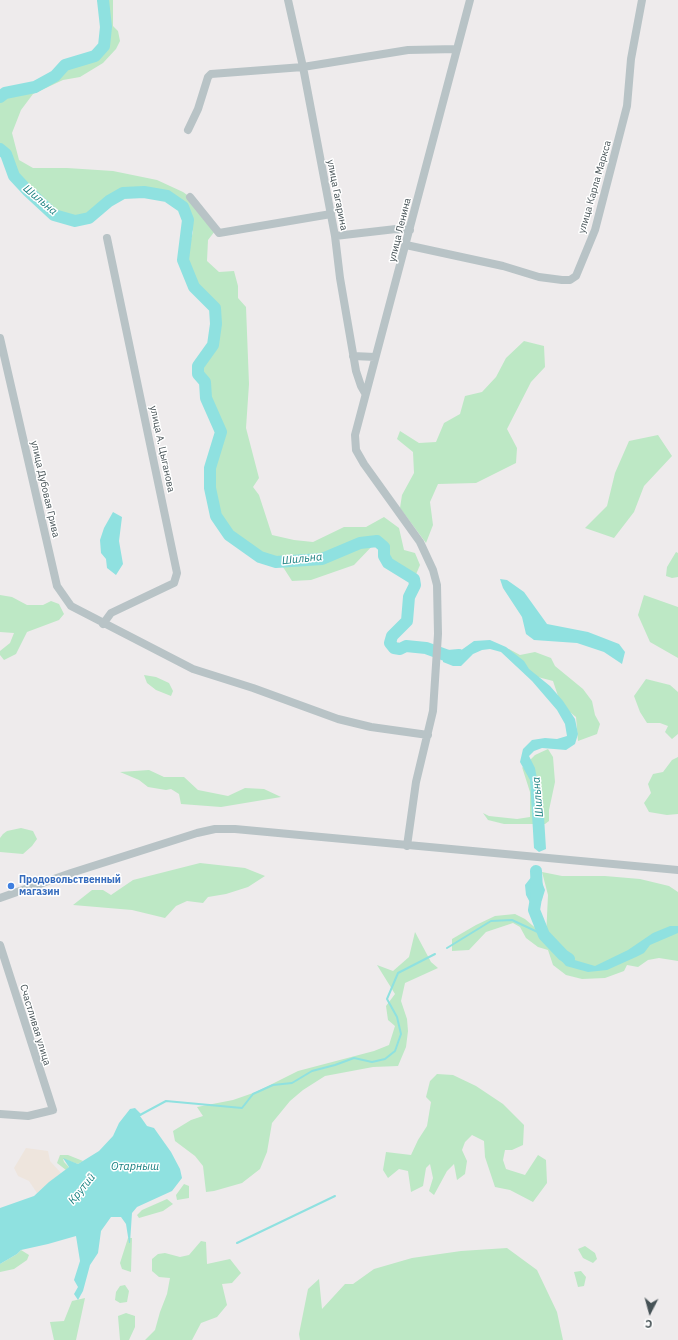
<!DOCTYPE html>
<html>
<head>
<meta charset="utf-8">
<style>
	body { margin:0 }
	#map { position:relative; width:678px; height:1340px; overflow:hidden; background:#eeebec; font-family:"IBM Plex Sans",sans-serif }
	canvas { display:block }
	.north { position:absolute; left:630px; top:1292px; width:40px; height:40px; -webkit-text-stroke:3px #fff; paint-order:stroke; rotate:186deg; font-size:11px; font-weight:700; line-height:16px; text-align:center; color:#465256 }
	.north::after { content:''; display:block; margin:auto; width:14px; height:18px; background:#465256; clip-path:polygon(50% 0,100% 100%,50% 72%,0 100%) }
</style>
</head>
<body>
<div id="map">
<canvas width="678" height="1340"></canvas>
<div class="north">С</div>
</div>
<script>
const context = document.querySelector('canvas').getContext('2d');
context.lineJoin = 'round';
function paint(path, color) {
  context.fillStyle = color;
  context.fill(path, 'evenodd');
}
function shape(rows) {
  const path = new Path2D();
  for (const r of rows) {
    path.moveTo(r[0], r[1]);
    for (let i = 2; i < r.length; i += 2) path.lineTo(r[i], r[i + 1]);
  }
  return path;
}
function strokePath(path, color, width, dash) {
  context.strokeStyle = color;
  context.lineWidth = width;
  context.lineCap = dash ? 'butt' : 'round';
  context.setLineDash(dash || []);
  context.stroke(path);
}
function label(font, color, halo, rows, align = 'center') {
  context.font = font + ' "IBM Plex Sans",sans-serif';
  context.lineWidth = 3;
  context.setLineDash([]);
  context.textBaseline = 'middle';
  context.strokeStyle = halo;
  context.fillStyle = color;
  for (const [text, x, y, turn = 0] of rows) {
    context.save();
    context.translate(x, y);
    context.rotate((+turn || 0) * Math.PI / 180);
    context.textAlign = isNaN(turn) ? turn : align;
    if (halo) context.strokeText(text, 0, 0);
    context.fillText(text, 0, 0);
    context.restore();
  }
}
paint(shape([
	[97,0,113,0,113,26,118,31,120,41,116,49,103,63,80,77,63,80,33,94,21,110,12,133,19,160,33,168,67,168,113,171,157,180,183,192,190,197,215,231,208,240,207,261,219,272,234,271,238,286,238,298,246,307,249,384,246,428,259,478,253,487,259,495,272,535,294,540,313,542,344,527,366,527,384,517,399,528,404,550,415,553,420,565,414,579,388,563,384,556,384,547,377,541,354,565,311,580,292,581,283,567,276,562,260,557,229,535,216,516,210,488,210,468,221,432,206,398,205,382,198,374,198,366,213,345,216,324,215,309,194,287,183,260,186,257,193,232,183,207,167,196,144,192,123,193,109,201,89,218,75,221,54,215,27,190,14,176,6,154,0,150,0,97,5,93,35,87,55,76,65,65,95,56,104,46,101,11],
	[524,341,544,346,545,367,531,382,507,429,517,448,516,463,476,483,438,484,430,502,433,525,426,543,400,508,402,495,414,473,413,452,397,439,400,431,419,443,436,442,444,423,460,414,465,396,482,392,496,377,506,358],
	[658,435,672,456,644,486,634,512,614,538,585,528,607,506,615,473,629,441],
	[676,552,678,553,678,577,672,578,666,576,667,567],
	[0,595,12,597,27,605,43,605,51,601,59,604,64,614,59,620,27,632,16,654,4,660,0,655,0,651,10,643,14,633,0,632],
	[644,595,678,607,678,658,650,642,638,615],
	[500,648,509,649,520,655,535,652,551,658,555,666,583,689,592,701,595,715,600,724,597,734,578,741,576,717,561,705,553,681,530,675],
	[144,675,156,677,169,683,173,691,171,696,156,690,147,683],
	[646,679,670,685,678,692,678,734,672,739,665,732,668,726,660,723,647,723,640,712,634,696],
	[548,749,553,757,555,782,549,810,549,821,545,824,504,824,488,820,483,813,489,816,517,819,530,817,530,792,522,767,529,771,530,760,535,755],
	[678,757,678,814,667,815,649,812,644,803,651,793,648,784,653,774,663,772,672,760],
	[149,770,164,777,184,777,198,790,228,796,245,788,264,789,281,797,221,807,181,804,179,794,171,789,166,790,148,787,139,780,120,772],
	[21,828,33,831,37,839,32,846,23,854,0,852,0,838,3,834,7,831],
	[200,863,245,868,265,876,248,887,226,894,208,897,203,903,187,901,176,906,165,918,132,910,73,905,92,890,103,890,111,895,133,880],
	[542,872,562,876,605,876,640,879,669,886,678,892,678,961,659,958,648,960,638,967,627,965,624,971,605,978,582,979,566,975,553,965,548,950,538,947,526,938,520,927,513,923,486,932,469,950,452,951,452,939,476,925,495,916,515,914,525,919,546,937,548,895],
	[415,932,431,962,438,968,405,983,401,1001,407,1019,408,1031,406,1047,398,1066,373,1067,325,1076,303,1090,290,1101,272,1123,267,1152,260,1169,242,1183,214,1191,206,1192,203,1166,195,1156,175,1141,173,1131,191,1120,203,1116,197,1107,233,1100,256,1092,298,1071,374,1051,389,1045,395,1026,388,1020,386,1006,395,994,377,965,393,971,409,957],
	[437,1074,453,1075,476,1086,503,1104,524,1125,523,1145,512,1150,505,1150,503,1160,506,1169,525,1175,538,1155,546,1160,547,1183,533,1202,510,1190,495,1187,485,1157,484,1141,472,1135,465,1142,462,1150,467,1161,465,1174,457,1180,454,1164,447,1171,434,1195,429,1191,433,1178,430,1164,426,1168,423,1186,411,1192,408,1171,399,1169,388,1178,383,1170,386,1152,411,1155,418,1140,427,1126,431,1102,426,1097,430,1081],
	[60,1155,68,1155,83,1161,78,1164,63,1159,64,1162,69,1167,66,1170,57,1163],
	[184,1184,189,1186,189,1198,177,1200,176,1195],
	[167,1199,173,1204,163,1211,139,1218,137,1215,142,1210],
	[128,1238,132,1238,131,1272,122,1269,120,1263],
	[201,1241,206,1242,207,1264,230,1259,241,1273,232,1283,222,1284,227,1305,217,1317,201,1323,192,1340,145,1340,155,1330,160,1312,167,1294,170,1278,159,1277,152,1271,152,1259,158,1254,165,1253,180,1257,189,1255],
	[585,1246,595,1253,597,1259,593,1263,583,1258,578,1249],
	[507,1248,537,1270,557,1312,563,1340,300,1340,299,1334,308,1289,319,1279,322,1309,345,1284,353,1284,374,1269,412,1258,461,1251],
	[21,1250,29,1255,27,1260,14,1269,0,1272,0,1264,17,1254],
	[581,1271,586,1277,584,1286,578,1287,574,1272],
	[125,1285,129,1291,127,1302,120,1303,115,1300,116,1292,120,1286],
	[85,1298,76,1340,54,1340,50,1322,64,1321,72,1301],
	[126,1313,135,1316,135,1327,129,1340,120,1340,118,1316]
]), '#bde8c5');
paint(shape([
	[26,1148,48,1151,50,1161,61,1173,37,1193,29,1181,18,1176,14,1168]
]), '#eee5dd');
paint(shape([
	[113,512,122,517,119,541,123,564,116,575,107,568,106,559,101,553,100,540,104,528],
	[500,579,507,580,524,592,547,624,588,632,619,644,625,652,622,664,604,652,577,643,534,640,526,634,522,617,503,588],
	[490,640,506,647,524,661,529,669,550,686,563,701,575,719,578,734,575,744,566,750,542,748,534,751,529,756,535,768,544,817,546,849,539,852,534,848,530,780,520,762,523,749,532,740,545,738,557,739,567,736,565,724,557,710,532,681,501,652,490,649,482,650,473,654,461,666,453,666,443,662,443,653,453,656,474,641],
	[532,876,540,877,545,890,542,900,534,910,526,895,525,885],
	[670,926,678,926,678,933,650,945,644,953,636,957,607,970,588,972,566,966,555,953,558,946,571,959,595,966,628,950,653,933],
	[135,1108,142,1115,140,1116,147,1126,154,1128,171,1152,180,1169,182,1178,172,1191,137,1207,132,1213,130,1243,129,1243,126,1224,121,1217,111,1217,101,1231,98,1253,90,1265,83,1291,78,1300,74,1294,78,1287,74,1280,80,1261,76,1236,48,1244,21,1250,17,1254,0,1264,0,1208,34,1196,49,1182,69,1167,63,1158,78,1164,99,1151,113,1136,119,1123,130,1109]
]), '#8fe1e0');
strokePath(shape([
	[447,948,491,921,512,920,544,935],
	[140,1115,166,1101,242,1108,253,1094,273,1085,292,1083,312,1071,335,1065,354,1058,372,1062,385,1059,395,1051,401,1034,397,1017,387,999,398,973,435,954],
	[237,1243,335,1196]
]), '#8fe1e0', 2);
strokePath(shape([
	[0,97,5,93,35,87,55,76,65,65,95,56,104,46,106,27,103,0],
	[0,149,6,154,14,176,27,190,54,215,75,221,89,218,109,201,123,193,144,192,167,196,183,207,188,220,183,260,194,287,215,308,216,324,213,345,198,366,198,374,205,382,206,398,221,432,210,468,210,488,216,516,229,535,260,557,276,562,322,559,360,543,377,541,384,547,384,556,388,563,414,579,415,585,409,597,407,621,392,636,390,643,394,648,400,649,406,646,426,648,448,656,459,655],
	[536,871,537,892,534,910,544,935,563,955,569,959]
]), '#8fe1e0', 12);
strokePath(shape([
	[288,0,303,67,335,236,340,278,356,371,361,386,365,393],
	[188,130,198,109,208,77,211,74,303,67,408,50,457,49],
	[190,197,219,233,331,214],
	[335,236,396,229,410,230],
	[406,245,503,266,539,277,562,280,570,280,576,276,595,230,627,106,631,59,642,0],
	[0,338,57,586,71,606,193,669,253,688,338,719,371,727,428,735],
	[353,356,375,357],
	[103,624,111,613,174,583,177,573,107,238],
	[407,846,416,782,433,711,438,634,437,585,433,570,420,542,364,464,356,450,355,435,470,0],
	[0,898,71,873,197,833,215,829,235,829,678,870],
	[0,945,53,1110,28,1116,0,1114]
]), '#b8c3c6', 8);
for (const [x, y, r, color] of [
	[11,886,4,"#3f7fe0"]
]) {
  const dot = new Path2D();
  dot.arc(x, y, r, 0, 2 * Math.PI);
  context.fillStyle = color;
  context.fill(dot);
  strokePath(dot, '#fff', 1.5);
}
label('10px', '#465256', '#fff', [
	["улица Карла Маркса",595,187,-74],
	["улица Гагарина",337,195,79],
	["улица Ленина",400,230,-76],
	["улица А. Цыганова",162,449,78],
	["улица Дубовая Грива",45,489,77],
	["Счастливая улица",35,1025,73]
]);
label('bold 10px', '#366cbe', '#fff', [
	["Продовольственный",19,880],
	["магазин",19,892]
], 'left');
label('italic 11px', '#1a8080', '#fff', [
	["Шильна",40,200,40],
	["Шильна",302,559,-6],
	["Шильна",538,797,-95],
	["Отарныш",135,1167],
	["Крутий",82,1189,-51]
]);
</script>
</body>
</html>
